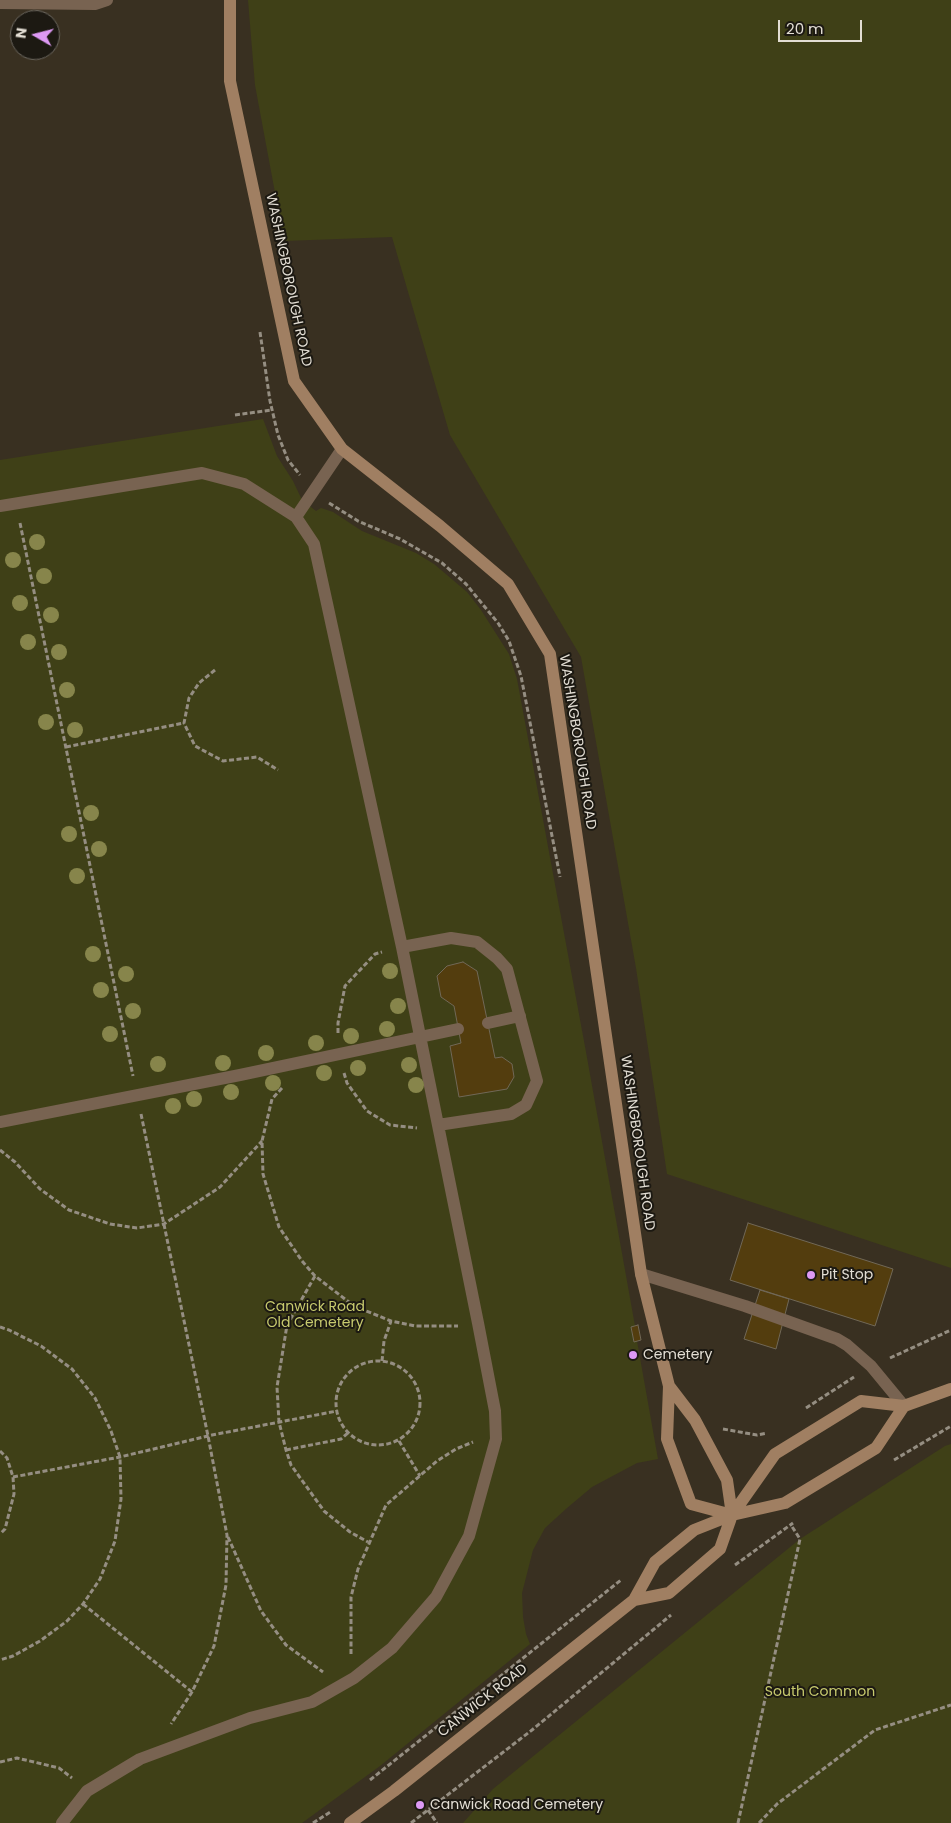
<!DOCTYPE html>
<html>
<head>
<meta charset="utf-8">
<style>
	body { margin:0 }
	#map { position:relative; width:951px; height:1823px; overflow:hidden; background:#393021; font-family:Poppins,sans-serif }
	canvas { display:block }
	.north { position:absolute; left:10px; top:10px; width:50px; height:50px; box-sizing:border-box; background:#1c1912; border:1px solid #6c6860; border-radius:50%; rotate:278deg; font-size:14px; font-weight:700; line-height:20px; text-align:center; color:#e3ded4 }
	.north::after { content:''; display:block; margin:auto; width:18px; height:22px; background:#dd99f4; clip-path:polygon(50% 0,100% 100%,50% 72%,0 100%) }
	.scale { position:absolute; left:778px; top:20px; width:84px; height:22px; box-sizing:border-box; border:2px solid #e3ded4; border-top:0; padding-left:6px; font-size:15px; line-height:18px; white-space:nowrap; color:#e3ded4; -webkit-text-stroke:4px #1c1912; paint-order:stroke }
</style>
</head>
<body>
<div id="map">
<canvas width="951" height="1823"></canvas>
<div class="north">N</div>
<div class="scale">20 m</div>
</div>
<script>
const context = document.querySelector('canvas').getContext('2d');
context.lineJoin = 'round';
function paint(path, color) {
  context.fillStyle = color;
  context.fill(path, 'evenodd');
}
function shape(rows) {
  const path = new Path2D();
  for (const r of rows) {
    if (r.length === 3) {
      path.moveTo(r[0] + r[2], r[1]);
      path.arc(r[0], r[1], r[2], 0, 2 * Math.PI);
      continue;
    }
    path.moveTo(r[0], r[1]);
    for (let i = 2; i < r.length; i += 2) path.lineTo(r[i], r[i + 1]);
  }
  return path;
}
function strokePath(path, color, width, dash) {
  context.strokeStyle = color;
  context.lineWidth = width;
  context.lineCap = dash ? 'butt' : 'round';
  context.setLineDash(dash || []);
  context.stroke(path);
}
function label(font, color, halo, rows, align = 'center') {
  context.font = font + ' Poppins,sans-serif';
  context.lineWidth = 4;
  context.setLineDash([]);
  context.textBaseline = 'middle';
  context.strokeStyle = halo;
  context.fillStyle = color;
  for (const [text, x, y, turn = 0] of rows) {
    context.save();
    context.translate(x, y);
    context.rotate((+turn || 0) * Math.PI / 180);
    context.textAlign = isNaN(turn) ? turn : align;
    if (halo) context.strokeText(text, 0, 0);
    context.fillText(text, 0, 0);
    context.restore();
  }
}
paint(shape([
	[248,0,951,0,951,1268,667,1174,636,968,581,657,450,435,392,237,284,241,255,85],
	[263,419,277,456,293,481,302,500,316,511,321,508,333,512,362,531,416,553,434,564,467,592,481,610,509,654,517,679,586,1052,635,1326,631,1327,634,1341,637,1341,658,1459,637,1463,592,1487,567,1508,545,1528,533,1550,522,1593,523,1617,526,1634,530,1644,380,1766,302,1823,0,1823,0,460],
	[951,1444,951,1823,463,1823,493,1789,800,1539,945,1446]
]), '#3f4017');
const building = shape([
	[463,962,477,971,495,1058,502,1057,512,1064,514,1077,507,1089,459,1097,450,1046,461,1043,454,1006,441,997,437,976,447,966,463,962],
	[748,1223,893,1269,875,1326,730,1280,748,1223],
	[760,1290,789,1299,776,1349,744,1339,760,1290],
	[638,1325,641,1340,634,1342,631,1327,638,1325]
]);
paint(building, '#533d0e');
strokePath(building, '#716857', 1);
strokePath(shape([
	[260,332,270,401,278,435,288,460,300,475],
	[235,415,272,410],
	[329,503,358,521,400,539,442,563,466,584,498,623,509,641,521,676,560,877],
	[20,523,133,1076],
	[215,670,199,683,189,698,184,723,195,746,223,761,257,757,278,770],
	[66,747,184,723],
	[338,1033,338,1023,345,986,375,954,382,952],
	[344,1073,347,1083,367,1111,390,1125,417,1128],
	[282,1088,272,1099,262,1141,263,1174,279,1227,302,1261,315,1276,354,1306,391,1321,415,1326,458,1326],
	[141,1114,208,1436,227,1535,226,1585,214,1646,192,1692,171,1724],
	[0,1150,15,1162,40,1189,69,1210,110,1224,137,1228,164,1224,220,1187,262,1141],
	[315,1276,287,1325,277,1387,279,1422,286,1450,291,1465,324,1511,350,1532,368,1542],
	[0,1327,9,1330,41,1346,72,1369,95,1398,111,1431,120,1457,121,1499,115,1541,100,1579,83,1604,67,1621,40,1641,13,1656,0,1660],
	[890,1358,951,1330],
	[382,1361,384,1341,391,1321],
	[378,1403,42],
	[806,1408,854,1377],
	[723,1429,757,1435,767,1433],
	[399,1441,420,1476],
	[286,1450,341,1439,348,1433],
	[0,1451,7,1458,13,1477,14,1494,5,1529,0,1534],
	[894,1460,951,1426],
	[13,1477,120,1457,212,1435,337,1411],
	[228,1537,261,1611,286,1645,323,1672],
	[735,1565,793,1523],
	[83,1604,192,1692],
	[351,1654,351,1597,358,1569,386,1505,437,1461,456,1449,473,1442],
	[0,1762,17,1758,59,1768,72,1778],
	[370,1780,621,1580],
	[428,1810,437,1823],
	[313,1823,332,1811],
	[411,1823,532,1730,671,1615],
	[738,1823,800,1539,791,1525],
	[759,1823,777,1804,875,1730,951,1705]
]), '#958e82', 3, [5, 2.5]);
strokePath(shape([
	[0,3,95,4,107,0],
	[0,506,202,473,244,484,296,517],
	[402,947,451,938,477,942,497,958,507,969,537,1081,526,1105,511,1114,438,1125],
	[488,1023,520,1016],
	[0,1122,240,1075,458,1029],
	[641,1274,745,1306,837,1339,847,1345,871,1366,904,1406],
	[62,1823,87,1791,140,1759,250,1718,312,1702,354,1678,392,1648,436,1597,469,1536,496,1439,495,1411,478,1323,402,947,314,544,296,517,342,449]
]), '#786351', 12);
strokePath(shape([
	[230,0,230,81,294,381,342,449,440,526,508,584,550,654,641,1274,669,1386,695,1420,727,1480,732,1515],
	[669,1386,667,1439,691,1504,732,1515],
	[634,1600,669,1593,720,1549,732,1515,775,1454,861,1401,904,1406],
	[350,1823,394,1791,634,1600,655,1562,694,1530,732,1515,785,1503,876,1448,904,1406,951,1389]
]), '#a07f62', 12);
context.fillStyle = '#87854b';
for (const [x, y] of [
	[37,542],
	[13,560],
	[44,576],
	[20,603],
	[51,615],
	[28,642],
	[59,652],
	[67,690],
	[46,722],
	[75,730],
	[91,813],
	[69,834],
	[99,849],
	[77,876],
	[93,954],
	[390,971],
	[126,974],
	[101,990],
	[398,1006],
	[133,1011],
	[387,1029],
	[110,1034],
	[351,1036],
	[316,1043],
	[266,1053],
	[223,1063],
	[158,1064],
	[409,1065],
	[358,1068],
	[324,1073],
	[273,1083],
	[416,1085],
	[231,1092],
	[194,1099],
	[173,1106]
]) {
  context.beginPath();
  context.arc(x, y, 8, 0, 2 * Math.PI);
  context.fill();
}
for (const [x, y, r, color] of [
	[811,1275,5,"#dd99f4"],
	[633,1355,5,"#dd99f4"],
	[420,1805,5,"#dd99f4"]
]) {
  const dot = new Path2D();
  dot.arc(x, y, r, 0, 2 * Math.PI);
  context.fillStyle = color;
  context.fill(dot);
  strokePath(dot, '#1c1912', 2);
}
label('14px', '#e3ded4', '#1c1912', [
	["WASHINGBOROUGH ROAD",288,280,78],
	["WASHINGBOROUGH ROAD",577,742,81],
	["WASHINGBOROUGH ROAD",637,1143,82],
	["CANWICK ROAD",483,1701,-38]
]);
label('14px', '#e3ded4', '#1c1912', [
	["Pit Stop",821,1275],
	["Cemetery",643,1355],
	["Canwick Road Cemetery",430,1805]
], 'left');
label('14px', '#c7ca6e', '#1c1912', [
	["Canwick Road",315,1307],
	["Old Cemetery",315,1323],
	["South Common",820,1692]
]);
</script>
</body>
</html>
